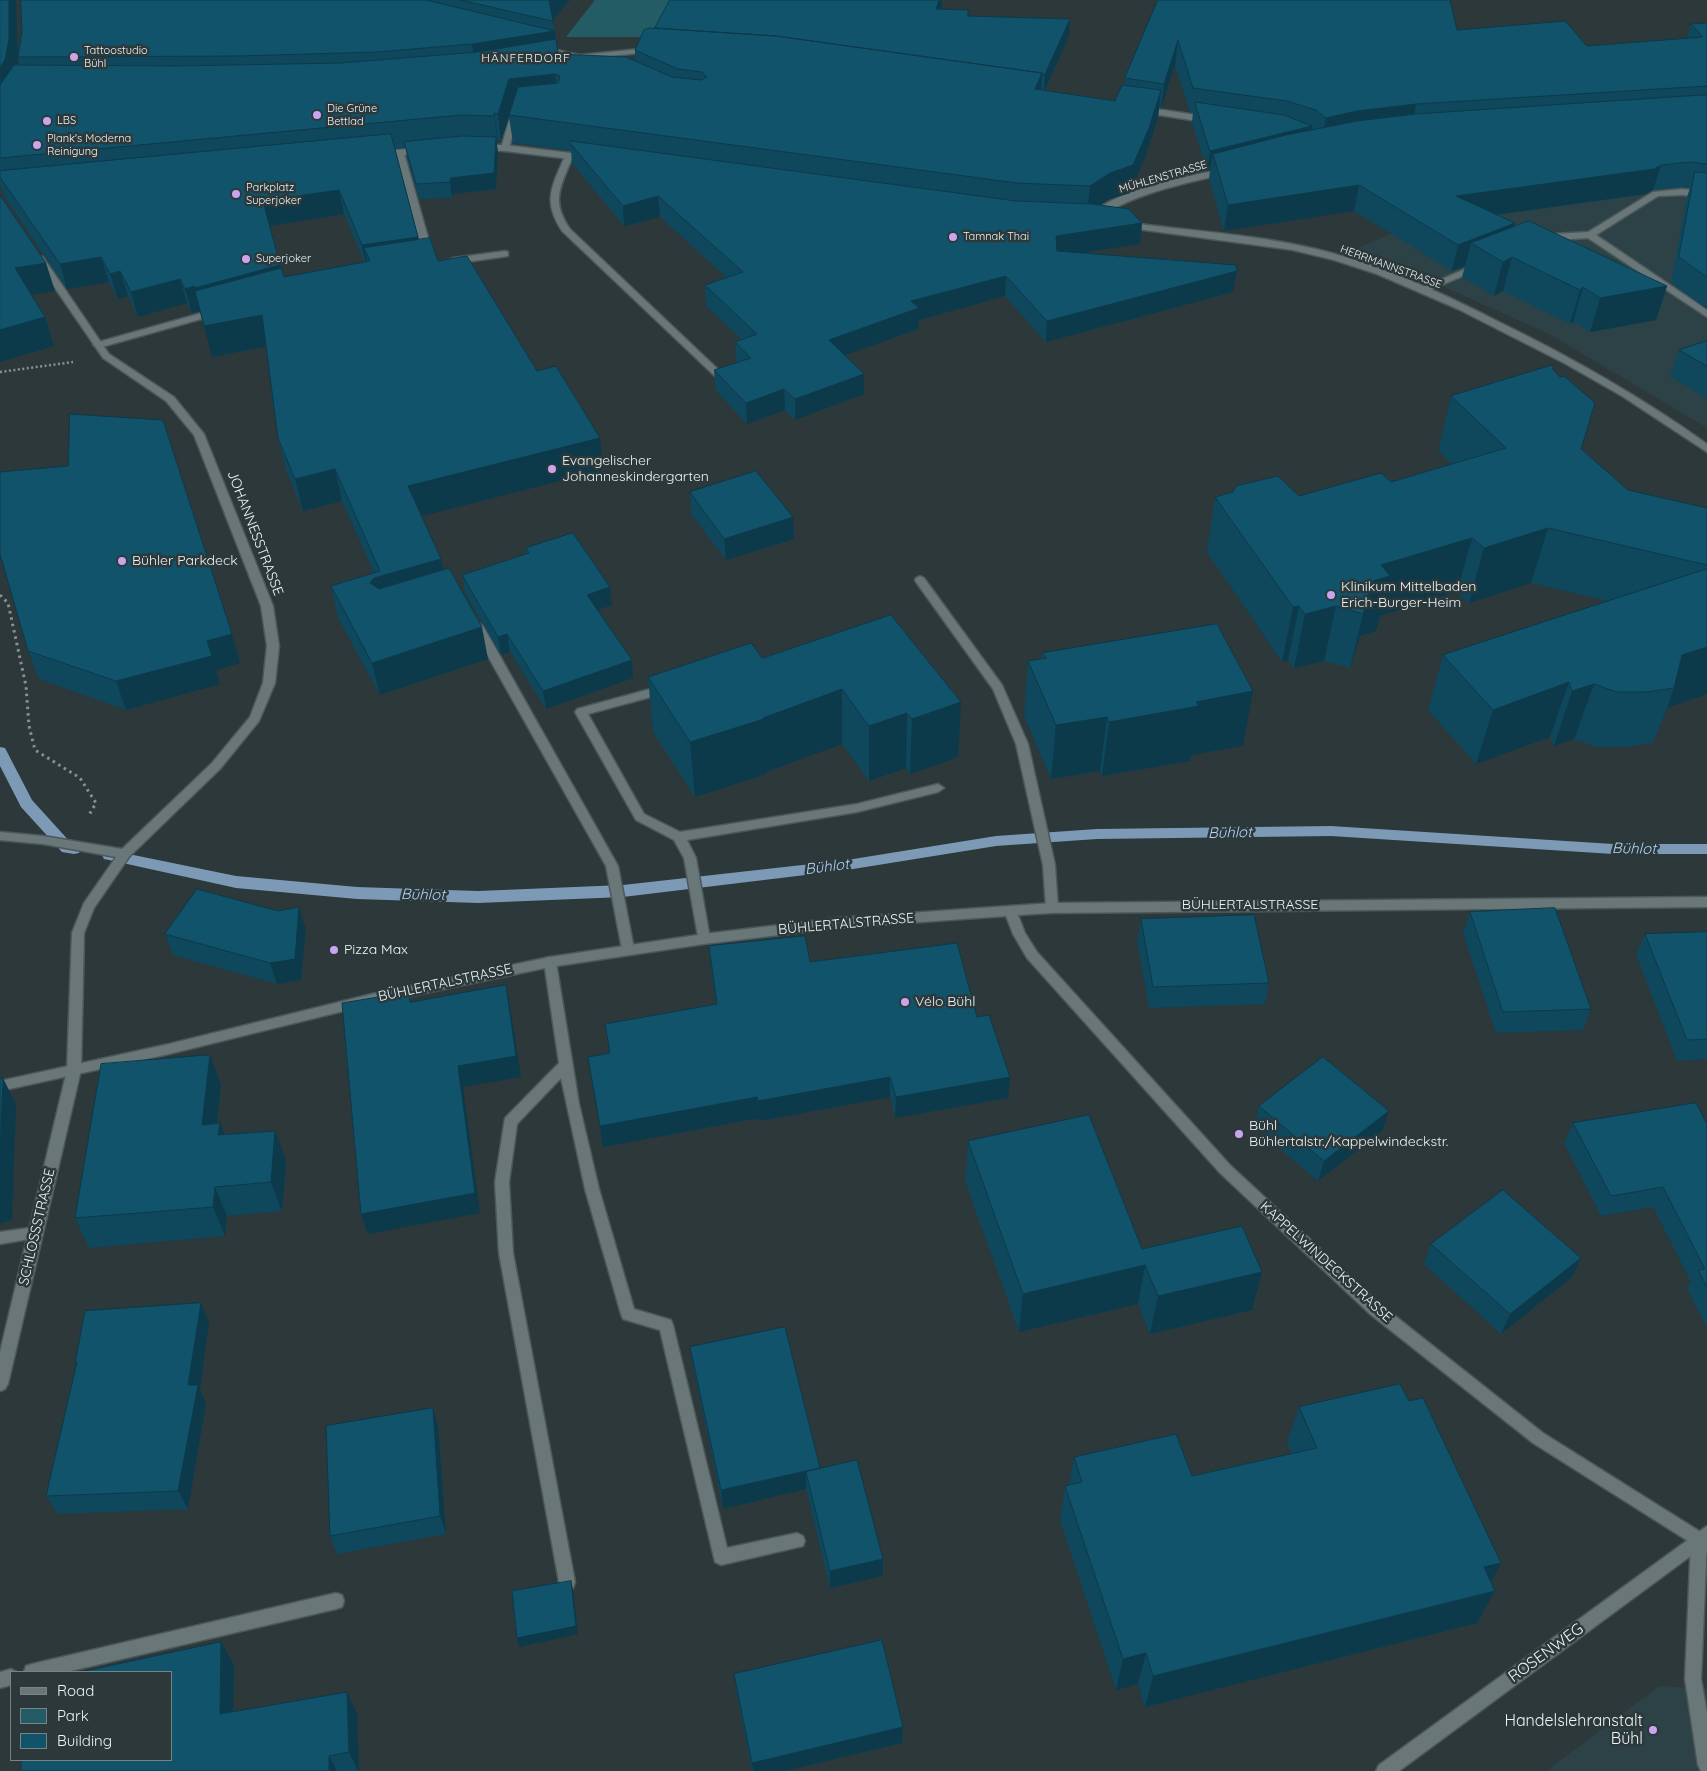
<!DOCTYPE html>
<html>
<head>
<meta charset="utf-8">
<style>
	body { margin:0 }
	#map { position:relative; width:1707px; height:1771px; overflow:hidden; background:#2c383a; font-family:Quicksand,sans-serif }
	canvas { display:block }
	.legend { position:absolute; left:10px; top:1671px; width:162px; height:90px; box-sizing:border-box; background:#2c383a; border:1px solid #798385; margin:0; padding:6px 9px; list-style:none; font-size:15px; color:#ecf4f5 }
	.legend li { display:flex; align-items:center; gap:10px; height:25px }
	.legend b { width:25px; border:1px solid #798385 }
</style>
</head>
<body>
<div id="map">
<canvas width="1707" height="1771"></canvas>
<ul class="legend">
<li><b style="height:6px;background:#697779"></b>Road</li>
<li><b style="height:14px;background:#245c65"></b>Park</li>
<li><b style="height:14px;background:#11536b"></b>Building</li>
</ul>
</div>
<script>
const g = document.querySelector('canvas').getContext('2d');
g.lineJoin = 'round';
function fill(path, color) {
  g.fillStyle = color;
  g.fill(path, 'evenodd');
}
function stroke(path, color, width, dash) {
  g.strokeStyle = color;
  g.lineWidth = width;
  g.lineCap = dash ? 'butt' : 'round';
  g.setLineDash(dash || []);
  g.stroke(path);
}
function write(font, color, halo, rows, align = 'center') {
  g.font = font + ' Quicksand,sans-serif';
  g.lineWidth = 5;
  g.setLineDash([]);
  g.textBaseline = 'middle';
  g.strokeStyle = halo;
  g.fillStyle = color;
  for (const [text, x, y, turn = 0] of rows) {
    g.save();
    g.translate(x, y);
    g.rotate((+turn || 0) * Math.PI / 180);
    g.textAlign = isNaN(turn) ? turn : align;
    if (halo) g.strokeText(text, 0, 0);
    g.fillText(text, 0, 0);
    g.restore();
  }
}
const built = new Path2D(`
	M1707 130V428L1549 334 1358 248 1489 191Z
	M1659 1686 1707 1689V1771H1546Z`);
const green = new Path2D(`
	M595 0H675L655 37H566Z`);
const stream = new Path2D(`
	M0 747 5 748 32 800 71 843 79 845 81 849 79 853 74 854 62 852 21 807 0 766Z
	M1331 826 1613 844H1707V854H1613L1331 836 1097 839 996 846 847 870 623 897 478 903 357 899 236 888 109 860 104 859 102 855 104 851 109 850 236 876 357 887 478 891 623 885 847 860 996 836 1097 829Z`);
const pathFar1 = new Path2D(`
	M0 372 73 362`);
const path = new Path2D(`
	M0 595 8 603 26 686 29 726 35 750 80 778 96 803 89 815`);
const service = new Path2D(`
	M512 110 519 112 509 148 505 151 501 148Z
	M397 151 404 153 433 255 431 257 423 255 396 153Z
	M569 153 573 156C561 186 550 200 570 229L725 376V380H719L562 231C542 200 552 187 565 156Z
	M1682 189 1700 191 1704 194 1700 197 1682 195 1658 196 1596 235 1707 310V317L1588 238 1556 240 1547 243 1542 240 1554 234 1588 232 1653 192Z
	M505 251 508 252V256L453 264 448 261 453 258Z
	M1479 263 1484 266 1482 268 1427 291H1421L1419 289Z
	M216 309 221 312 219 314 98 348 93 345 95 343Z
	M920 576 924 578 1002 685 1028 744 1055 865 1058 908 1056 911H1048L1046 908 1043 865 1016 744 993 689 916 582 915 580 916 578Z
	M477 622 483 626 618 866 634 949 633 952H623L622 949 606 866 471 626Z
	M665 685 669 686 671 689 669 692 588 714 644 814 680 832 857 804 938 784 944 788 938 792 857 812 687 840 696 858 710 939 709 942H699L684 858 674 840 636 820 575 712 577 709Z
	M550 957 555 958 556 962 579 1104 599 1189 634 1309 671 1320 673 1325 727 1548 797 1533 803 1536 805 1541 803 1546 721 1565 715 1562 660 1330 623 1319 621 1314 585 1189 561 1078 517 1124 509 1182 513 1253 575 1582 573 1588 567 1590 561 1588 559 1582 499 1253 495 1182 505 1118 559 1063 544 962 545 958Z
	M36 1227 41 1229 43 1233 41 1237 0 1244V1232Z
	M1699 1532 1705 1535 1707 1540 1701 1679 1707 1713V1771H1701L1698 1765 1685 1679 1691 1540 1693 1535Z
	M336 1593 342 1595 344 1601 342 1607 336 1609 66 1672H24L26 1666 32 1664Z
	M11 1669 17 1672H11V1685L0 1688V1672Z`);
const minor = new Path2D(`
	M538 46 580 55 650 48 654 50 650 52 580 59 538 50Z
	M1143 107 1210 117 1214 120 1210 123 1140 112V108Z
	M480 145H505L587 155 591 158 587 161 505 151 477 150 476 148Z
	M423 148 427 151 426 153 381 157 377 154 381 151Z
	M1226 168 1230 171 1229 173C1183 184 1138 192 1097 218L1090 216C1116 188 1189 177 1226 168Z
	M1125 222C1189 231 1253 234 1316 249 1379 264 1438 291 1495 320 1569 356 1640 396 1707 444V452L1622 396 1566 364 1458 309 1377 274 1334 260 1293 250 1122 227V223Z
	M40 256 43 257 109 354 174 397 204 434 273 606 279 646 275 683 259 721 220 769 129 857 94 908 84 933 81 1070 8 1384 5 1389 0 1391V1352L67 1070 72 933 84 903 116 857 43 844 0 840V832L43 836 122 849 212 763 250 717 263 683 267 646 261 606 194 435 166 401 103 358 35 259Z
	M1707 1526V1544L1399 1771H1376L1379 1765Z`);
const tertiary = new Path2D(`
	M1707 897V907L1052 913 1018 915 1025 933 1037 952 1230 1165 1380 1304 1543 1433 1707 1536V1553L1533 1443 1370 1314 1220 1173 1027 958 1013 934 1006 916 838 928 704 944 550 967 372 1004 169 1054 0 1091V1081L169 1044 372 994 550 957 704 934 838 918 1052 903Z`);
const wall = new Path2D(`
	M0 0H16L18 65H20L18 57 22 31 21 0H570L553 20 558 54 635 61V50L655 28 670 0H942V9L968 16 1070 19 1069 36 1045 91 1115 101 1125 85V78L1158 0 1457 30 1587 46 1687 38 1691 24 1707 23V309L1671 283 1687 197 1690 188 1682 187 1653 190 1646 194 1497 215 1514 227 1667 286 1656 320 1590 332 1573 322 1570 324 1503 291 1494 296 1462 277 1465 266 1452 271 1354 211 1224 231 1209 179 1210 170 1207 171 1192 122 1193 113H1190L1175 65 1161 109 1159 108 1158 117 1146 155 1130 193 1107 200 1100 205 1142 223 1140 244 1078 253 1233 292 1046 342 1005 296 919 320 918 329 845 355 864 374V394L795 420 785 410 747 424 716 391 714 370 736 363 735 342 741 339 706 306 705 285 727 278 660 217 624 226 572 163 571 151 513 143 509 117 501 141 498 140V143H496L498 153 496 189 453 194 452 198 419 199 407 157 406 148 395 149 419 240 537 371 603 470 421 516 441 559 443 570 488 659 380 695 338 618 331 586 374 573 342 501 303 511 286 470 278 438 266 347 212 357 200 311 192 313 187 303 138 317 128 296 118 299 109 282 67 289 4 196 1 186H0ZM344 214 364 262 284 277 270 226Z
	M1707 341V399L1670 376 1679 350Z
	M1553 370 1581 449 1628 490 1707 508V694L1667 708 1653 743 1625 747H1597L1574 739 1554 746 1550 737 1476 764 1428 710 1443 655 1608 601 1531 583 1469 603 1457 592 1380 616 1376 631 1360 636 1350 668 1324 661 1294 668 1288 660 1282 662 1207 552 1215 497 1299 496 1391 482 1452 464 1438 450 1451 396Z
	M690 492 793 517 794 539 726 560 691 514Z
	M526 548 612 605 598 610 632 660 633 678 546 709 510 652 501 655 465 593 462 575 526 554Z
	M891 615 958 757 910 774 906 768 869 781 842 744 766 772V774L695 797 653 732 648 677 762 658Z
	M28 651 240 663 216 670 220 684 126 710 39 679Z
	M1042 653 1243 746 1191 755 1190 761 1102 776 1100 771 1051 779 1024 716 1028 661 1042 659Z
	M299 907 306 929 301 980 277 984 173 955 165 934 278 911Z
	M1470 912 1591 1009 1583 1030 1496 1033 1463 933Z
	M1141 919 1269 983 1265 1004 1149 1008 1137 941Z
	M1707 932V1059L1677 1061 1636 955 1645 934Z
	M709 946 810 962 977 1017 1010 1077 1008 1098 895 1118 890 1097 759 1121V1118L603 1147 588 1057 609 1053 605 1024 716 1004 711 967Z
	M221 1085 217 1123H220L224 1135 286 1160 282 1211 227 1216 225 1236 89 1248 75 1218Z
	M1259 1106 1389 1111 1382 1131 1318 1181 1254 1127Z
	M1573 1123 1707 1124V1328L1687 1289 1691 1282 1653 1207 1601 1216 1564 1143Z
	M968 1141 1142 1249 1262 1272 1252 1310 1150 1334 1138 1304 1019 1332 965 1181Z
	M1431 1244 1581 1258 1572 1277 1501 1334 1424 1264Z
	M201 1303 209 1322 200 1389 206 1404 188 1509 58 1514 46 1496 76 1365 75 1363Z
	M690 1347 820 1468 883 1559V1576L830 1588 806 1489 723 1509 693 1366Z
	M1299 1407 1491 1582 1477 1623 1145 1707 1138 1684 1116 1690 1060 1520 1065 1486 1069 1485 1074 1457 1192 1476 1292 1454 1287 1442Z
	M438 1426 446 1534 337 1554 330 1536Z
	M221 1642 234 1665 233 1712 347 1692 357 1714 359 1771H21Z
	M734 1674 902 1743 784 1771H752L736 1691Z`);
const shadedWall = new Path2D(`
	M9 0H16L18 66 0 108V67Z
	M549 0H570L552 21Z
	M939 0H942V10L936 9Z
	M1070 19 1069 36 1044 92 1045 74Z
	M555 31 557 58 476 71 472 44Z
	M1178 40 1175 65 1161 109 1164 84Z
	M1042 73 1040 100 1035 89Z
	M555 74 558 101 513 106 501 141 498 114 509 79Z
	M1161 90 1158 117 1146 155 1130 193 1107 200 1087 214 1090 186Z
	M1416 104 1411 129 1321 143 1326 118 1357 111Z
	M494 113 498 140V143L494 116Z
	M1312 126 1309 146 1213 154 1210 170 1207 171 1210 151Z
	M496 137 498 153 496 189 453 194 452 198 450 182 451 178Z
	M1661 165 1653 190 1646 194 1450 221 1456 196Z
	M1359 185 1354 211 1224 231 1228 205Z
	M339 190 344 214 269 226 263 201Z
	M658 196 660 217 624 226 623 206Z
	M1142 223 1140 244 1055 257 1056 236Z
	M1515 223 1508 249 1471 243 1465 266 1452 271 1458 245Z
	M418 237 423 261H370L364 248 369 269 367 270 362 245Z
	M101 257 109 282 67 289 60 264Z
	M1512 257 1503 291 1494 296 1503 262Z
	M46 263 55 291 24 296 15 268Z
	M280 265 286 290 192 313 185 289Z
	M120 271 128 296 118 299 110 274Z
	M1237 271 1233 292 1046 342 1047 321Z
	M1006 276 1005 296 919 320 918 329 829 361V340L911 301Z
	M180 279 187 303 138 317 131 292Z
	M1667 286 1656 320 1590 332 1600 298Z
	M1583 287 1573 322 1570 324 1580 290Z
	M262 315 269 346 212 357 204 326Z
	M45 317 54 346 0 362V330Z
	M864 374V394L795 420V399Z
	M784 389 785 410 747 424 746 403Z
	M600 438 603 470 414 518 408 486Z
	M335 469 342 501 303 511 295 479Z
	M793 517 794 539 726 560 724 539Z
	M1548 528 1531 583 1469 603 1484 548Z
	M1472 538 1457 592 1380 616 1376 631 1360 636 1350 668 1363 614 1373 581 1381 565Z
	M441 559 447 591 377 615 370 583 374 578Z
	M610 587 612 605 589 613 587 595Z
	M1299 606 1288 660 1282 662 1293 607Z
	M1336 606 1324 661 1294 668 1305 614Z
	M482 627 488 659 380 695 372 663Z
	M232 634 240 663 216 670 220 684 126 710 116 681 207 641Z
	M507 634 510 652 501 655 498 637Z
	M1707 647V694L1667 708 1674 688 1682 655Z
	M632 660 633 678 546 709 543 691Z
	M1569 682 1550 737 1476 764 1493 710Z
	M1594 684 1574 739 1554 746 1572 691Z
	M842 689V744L766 772V774L695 797 690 742Z
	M1253 691 1243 746 1191 755 1190 761 1102 776 1109 722 1196 702Z
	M961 702 958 757 910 774 912 719Z
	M907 713 906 768 869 781V726Z
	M1107 717 1100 771 1051 779 1056 725Z
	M299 907 306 929 301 980 277 984 270 963Z
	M506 985 510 1006 521 1077 463 1087 480 1213 368 1234 361 1214 458 1066Z
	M210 1055 221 1085 213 1155 202 1125Z
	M890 1077V1097L759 1121 758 1101Z
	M1010 1077 1008 1098 895 1118 896 1097Z
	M3 1078 16 1104 12 1220 0 1223V1157Z
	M757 1097 759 1118 603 1147 600 1126Z
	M1389 1111 1382 1131 1318 1181 1324 1161Z
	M220 1123 231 1153 218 1135Z
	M275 1131 286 1160 282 1211 271 1182Z
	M215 1187 227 1216 225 1236 213 1207Z
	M1581 1258 1572 1277 1501 1334 1510 1314Z
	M1145 1265 1138 1304 1019 1332 1023 1294Z
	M1262 1272 1252 1310 1150 1334 1158 1296Z
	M201 1303 209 1322 200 1389 206 1404 188 1509 178 1491 188 1385Z
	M433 1408 438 1426 446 1534 440 1516Z
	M820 1468 806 1472V1489L723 1509 721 1490Z
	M883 1559V1576L830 1588V1571Z
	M1501 1563 1485 1593 1495 1591 1477 1623 1145 1707 1153 1676 1484 1567Z
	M571 1581 573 1590 578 1634 519 1647 517 1638Z
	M221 1642 234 1665 233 1736 220 1714Z
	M1146 1653 1138 1684 1116 1690 1123 1659Z
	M347 1692 357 1714 359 1771H358L349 1752Z
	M903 1727 902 1743 784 1771H753L752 1763Z
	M329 1756 337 1771H329Z`);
const building = new Path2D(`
	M0 0H9V39L5 60 0 67Z
	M21 0H426L555 31 472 44 377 52 238 56 18 57 22 31Z
	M461 0H549L553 21Z
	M670 0H939L936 9 968 10V16L1070 19 1045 74H1042V73L776 36 655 28Z
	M1158 0H1450L1457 30 1565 21 1587 46 1703 37 1691 24 1707 23V86L1416 104 1357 111 1326 118 1316 110 1287 101 1193 88 1178 40 1164 84 1125 78Z
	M650 28 776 36 1042 73 1035 89 1115 101 1122 85 1161 90 1149 128 1133 165 1110 173 1090 186 1017 183 509 115 518 87 558 83 560 76 555 74 509 79 498 114 494 113V116L461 115 0 158V85L14 65 177 66 341 63 478 52 556 39 558 54 626 57 672 77 701 80 707 77 702 72 678 69 635 50 644 30Z
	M1707 95V164L1690 162 1661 165 1654 169 1456 196 1515 223 1458 245 1359 185 1228 205 1213 154 1286 135 1357 121 1416 114Z
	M1195 102 1284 115 1312 126 1210 151Z
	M391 134 418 237 362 245 339 190 263 201 280 265 195 288 194 286 185 289 180 279 131 292 120 271 110 274 101 257 60 264 0 177V171Z
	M463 136 496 137 494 173 451 178 450 182 416 184 404 142Z
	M571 141 1016 201 1092 204 1129 209 1142 223 1056 236 1057 251 1236 265 1237 271 1047 321 1006 276 911 301 919 308 829 340 864 374 795 399 784 389 746 403 714 370 751 358 735 342 757 334 705 285 743 272 658 196 623 206 570 143Z
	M1695 172 1707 173V277L1679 257Z
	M0 195 46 263 15 268 45 317 0 330Z
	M1529 221 1667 286 1600 298 1583 287 1580 290 1512 257 1503 262 1471 243Z
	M430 238 438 261 467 256 537 371 556 366 600 438 408 486 441 559 374 578 370 583 379 589 449 568 482 627 372 663 331 586 380 571 335 469 295 479 278 438 262 315 204 326 195 291 281 268 284 277 370 261 364 248Z
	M1707 341V366L1679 350Z
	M1553 365V370L1560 377 1564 376 1595 403 1581 449 1628 490 1707 508V565L1548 528 1484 548 1472 538 1381 565 1390 576 1373 581 1363 614 1336 606 1305 614 1299 606 1293 607 1215 497 1233 492 1236 486 1278 476 1299 496 1381 473 1391 482 1506 448 1451 396Z
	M70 414 163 420 232 634 207 641 212 656 116 681 28 651 0 554V472L68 466Z
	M756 471 793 517 724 539 690 492Z
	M573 533 610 587 587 595 632 660 543 691 507 634 498 637 462 575 529 553 526 548Z
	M1707 569V647L1682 655 1674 688 1646 692H1617L1594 684 1572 691 1569 682 1493 710 1443 655Z
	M891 615 961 702 912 719 907 713 869 726 842 689 763 718 764 719 690 742 648 677 751 643 762 658Z
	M1217 624 1253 691 1196 702 1199 706 1109 722 1107 717 1056 725 1028 661 1047 658 1042 653Z
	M197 889 278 911 299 907 295 959 270 963 165 934Z
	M1555 908 1591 1009 1503 1012 1470 912Z
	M1254 915 1269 983 1153 987 1141 919Z
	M1707 932V1039L1687 1040 1645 934Z
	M805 936 810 962 957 943 977 1017 989 1015 1010 1077 896 1097 890 1077 758 1101 757 1097 600 1126 588 1057 610 1053 605 1024 717 1004 709 946Z
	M506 985 516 1056 458 1066 475 1193 361 1214 342 1003 409 992 410 1002Z
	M210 1055 202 1125 220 1123 218 1135 275 1131 271 1182 215 1187 213 1207 75 1218 101 1064Z
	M1323 1057 1389 1111 1324 1161 1259 1106Z
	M3 1078 0 1157V1079Z
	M1696 1103 1707 1124V1287L1698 1270 1705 1269 1663 1187 1611 1196 1573 1123Z
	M1089 1115 1142 1249 1242 1226 1262 1272 1158 1296 1145 1265 1023 1294 968 1141Z
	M1503 1190 1581 1258 1510 1314 1431 1244Z
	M201 1303 188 1385H198L178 1491 46 1496 77 1362 75 1363 85 1311Z
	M785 1327 820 1468 721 1490 690 1347Z
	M1400 1384 1409 1401 1423 1398 1501 1563 1484 1567 1495 1591 1153 1676 1146 1653 1123 1659 1065 1486 1082 1482 1074 1457 1176 1434 1192 1476 1317 1448 1299 1407Z
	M433 1408 440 1516 330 1536 326 1426Z
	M857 1460 883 1559 830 1571 806 1472Z
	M571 1581 576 1626 517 1638 512 1591Z
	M882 1640 903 1727 752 1763 734 1674Z
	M221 1642 220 1714 347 1692 349 1752 329 1756V1771H21V1760H171V1672H81Z`);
const markers = [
	[74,57,5,"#c9a5ee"],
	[317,115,5,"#c9a5ee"],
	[47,121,5,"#c9a5ee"],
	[37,145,5,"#c9a5ee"],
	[236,194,5,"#c9a5ee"],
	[953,237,5,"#c9a5ee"],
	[246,259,5,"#c9a5ee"],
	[552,469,5,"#c9a5ee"],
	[122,561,5,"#c9a5ee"],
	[1331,595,5,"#c9a5ee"],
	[334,950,5,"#c9a5ee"],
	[905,1002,5,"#c9a5ee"],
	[1239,1134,5,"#c9a5ee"],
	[1653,1730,5,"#c9a5ee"]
];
const farPoinames = [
	["Tattoostudio",84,51],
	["Bühl",84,64],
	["Die Grüne",327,109],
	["Bettlad",327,122],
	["LBS",57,121],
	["Plank's Moderna",47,139],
	["Reinigung",47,152],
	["Parkplatz",246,188],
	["Superjoker",246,201],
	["Tamnak Thai",963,237],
	["Superjoker",256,259]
];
const farStreetnames = [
	["MÜHLENSTRASSE",1163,177,-16],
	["HERRMANNSTRASSE",1391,267,20]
];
const farNeighbourhoodnames = [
	["HÄNFERDORF",526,58]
];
const poiNames = [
	["Evangelischer",562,461],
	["Johanneskindergarten",562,477],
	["Bühler Parkdeck",132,561],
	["Klinikum Mittelbaden",1341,587],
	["Erich-Burger-Heim",1341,603],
	["Pizza Max",344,950],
	["Vélo Bühl",915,1002],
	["Bühl",1249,1126],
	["Bühlertalstr./Kappelwindeckstr.",1249,1142]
];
const streetNames = [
	["JOHANNESSTRASSE",255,533,69],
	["BÜHLERTALSTRASSE",1250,905],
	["BÜHLERTALSTRASSE",846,924,-5],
	["BÜHLERTALSTRASSE",445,983,-12],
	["SCHLOSSSTRASSE",37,1227,-77],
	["KAPPELWINDECKSTRASSE",1326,1262,42]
];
const waterNames = [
	["Bühlot",1230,833,-1],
	["Bühlot",1634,849,1],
	["Bühlot",827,867,-7],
	["Bühlot",423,895,1]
];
const nearStreetnames = [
	["ROSENWEG",1546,1653,-36]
];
const nearPoinames = [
	["Handelslehranstalt",1643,1721],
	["Bühl",1643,1739]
];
fill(built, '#2d4246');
fill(green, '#245c65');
fill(stream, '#7c9ab5');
stroke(service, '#4c5759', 3);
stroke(minor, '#4c5759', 3);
stroke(tertiary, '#4c5759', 3);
stroke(pathFar1, '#889294', 2.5, [2, 2.5]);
stroke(path, '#889294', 3, [2.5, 4]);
fill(service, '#697779');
fill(minor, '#697779');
fill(tertiary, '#697779');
fill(wall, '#0f475c');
fill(shadedWall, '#0c3a4b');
fill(building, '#11536b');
stroke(building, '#0c3a4b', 1);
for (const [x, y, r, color] of markers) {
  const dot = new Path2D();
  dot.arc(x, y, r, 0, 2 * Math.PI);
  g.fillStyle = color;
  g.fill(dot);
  stroke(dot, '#2c383a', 2);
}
write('11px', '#ecf4f5', '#2c383a', farPoinames, 'left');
write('11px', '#ecf4f5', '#2c383a', farStreetnames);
g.letterSpacing = '1px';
write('12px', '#ecf4f5', '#2c383a', farNeighbourhoodnames);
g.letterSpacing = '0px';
write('14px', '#ecf4f5', '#2c383a', poiNames, 'left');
write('14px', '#ecf4f5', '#2c383a', streetNames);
write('italic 15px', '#b0d4f7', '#2c383a', waterNames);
write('16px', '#ecf4f5', '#2c383a', nearStreetnames);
write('16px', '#ecf4f5', '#2c383a', nearPoinames, 'right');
</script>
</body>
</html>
